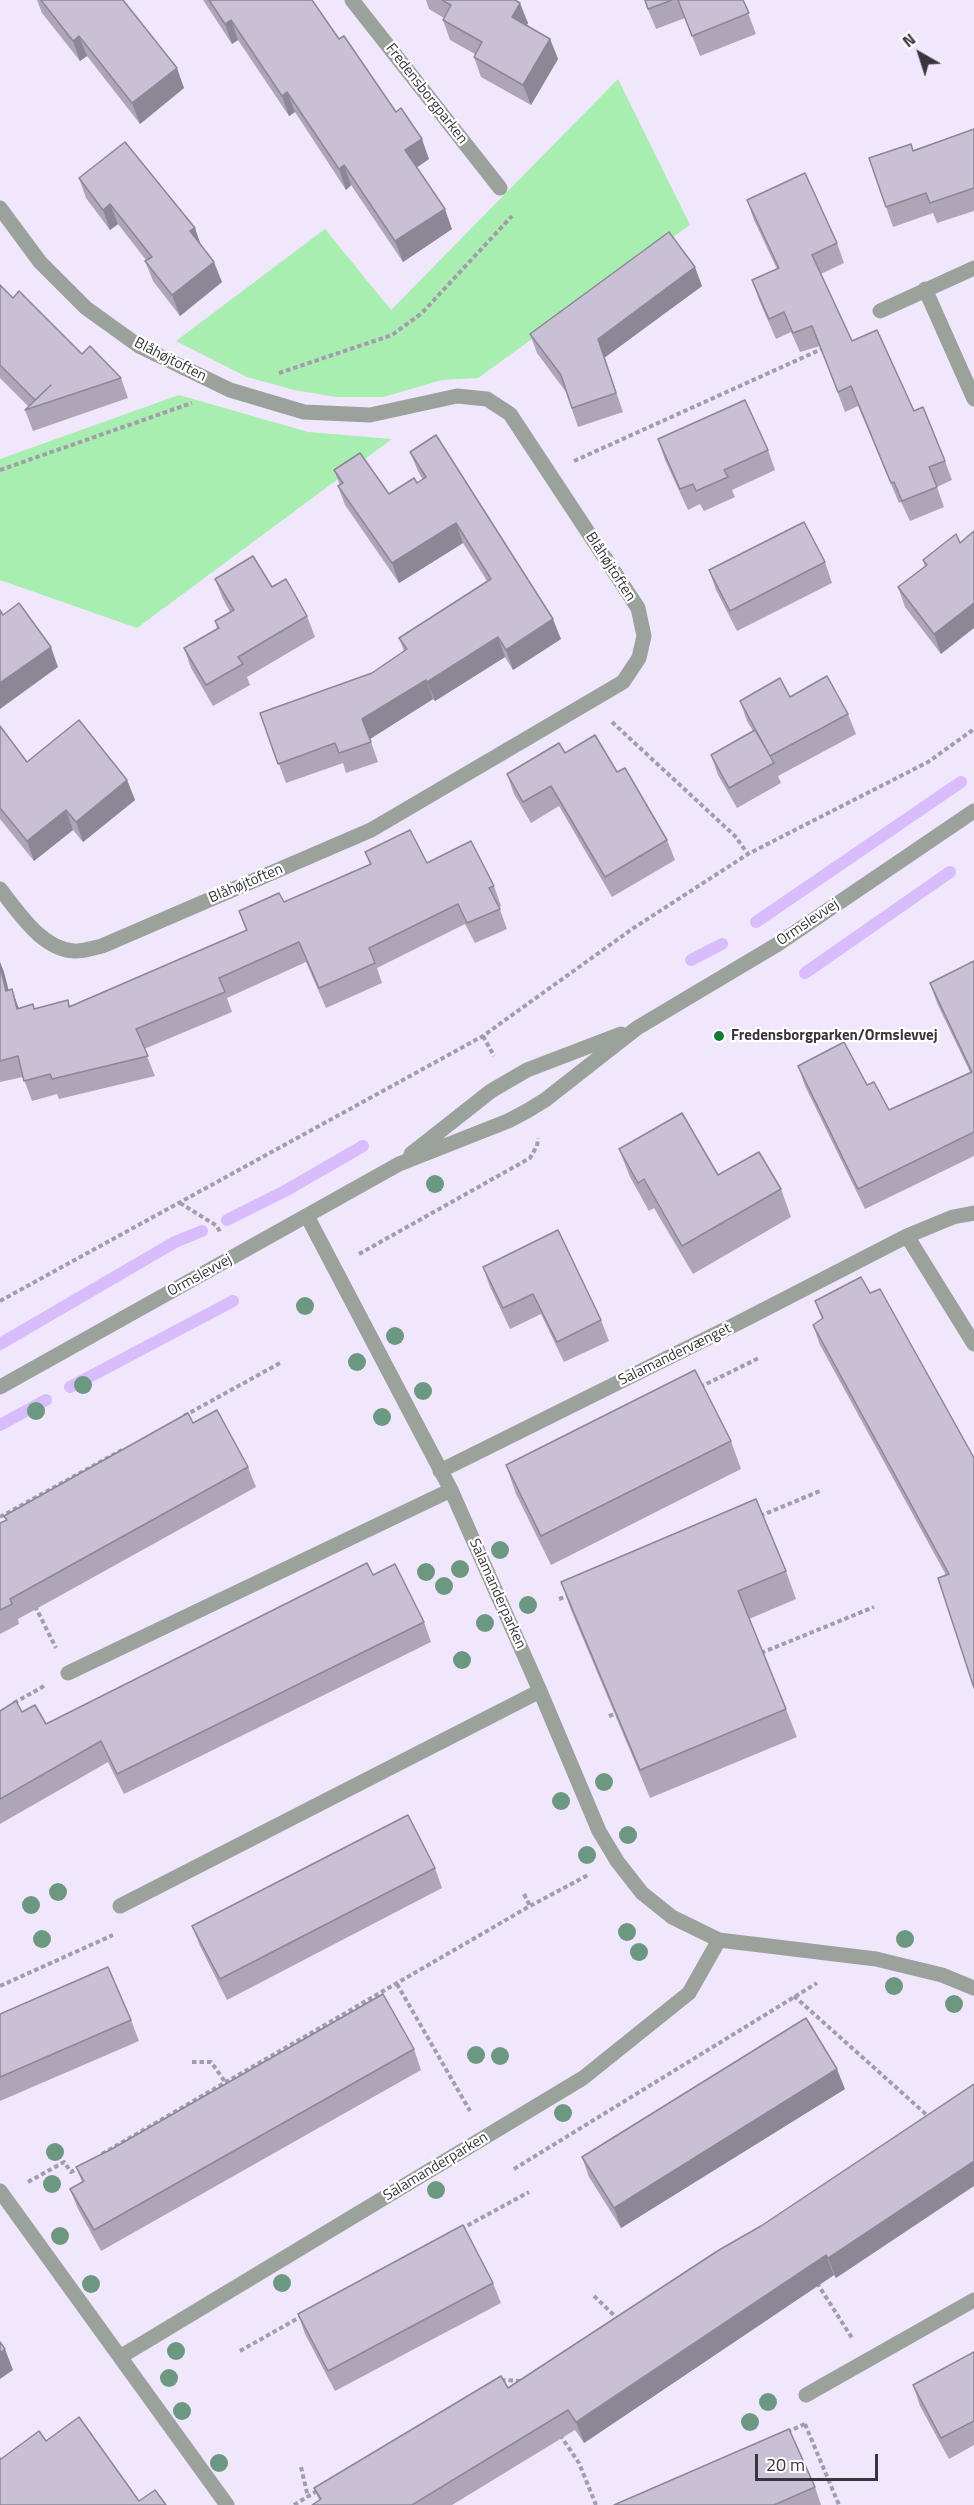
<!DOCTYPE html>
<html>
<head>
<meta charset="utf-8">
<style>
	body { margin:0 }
	#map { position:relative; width:974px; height:2505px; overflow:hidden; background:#f0e7fc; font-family:"Titillium Web",sans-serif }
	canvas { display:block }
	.north { position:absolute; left:890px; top:24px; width:60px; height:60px; -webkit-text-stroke:4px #fff; paint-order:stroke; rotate:321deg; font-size:16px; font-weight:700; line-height:24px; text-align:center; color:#39353d }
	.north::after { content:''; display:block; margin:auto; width:21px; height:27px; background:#39353d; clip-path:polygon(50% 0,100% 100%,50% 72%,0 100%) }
	.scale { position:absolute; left:755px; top:2454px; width:123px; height:27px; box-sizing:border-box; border:3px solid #39353d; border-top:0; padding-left:8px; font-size:18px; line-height:21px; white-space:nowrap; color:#39353d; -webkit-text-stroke:4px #fff; paint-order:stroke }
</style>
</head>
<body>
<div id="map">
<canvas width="974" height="2505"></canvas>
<div class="north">N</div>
<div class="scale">20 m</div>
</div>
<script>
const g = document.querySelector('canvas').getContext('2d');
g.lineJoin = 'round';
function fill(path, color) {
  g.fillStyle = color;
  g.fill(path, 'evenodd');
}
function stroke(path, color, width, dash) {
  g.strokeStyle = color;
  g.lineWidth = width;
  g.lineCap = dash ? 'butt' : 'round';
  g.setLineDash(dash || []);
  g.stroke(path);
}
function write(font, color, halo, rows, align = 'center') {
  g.font = font + ' "Titillium Web",sans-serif';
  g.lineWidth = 4.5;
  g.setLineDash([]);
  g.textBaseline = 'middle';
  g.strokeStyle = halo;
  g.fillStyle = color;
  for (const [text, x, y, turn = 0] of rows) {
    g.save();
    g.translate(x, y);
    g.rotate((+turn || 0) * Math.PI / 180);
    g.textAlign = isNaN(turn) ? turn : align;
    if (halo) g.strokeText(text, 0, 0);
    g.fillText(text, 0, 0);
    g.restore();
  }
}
const green = new Path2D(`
	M618 79 690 225 478 378 442 380 383 397H336L294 390 247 377 176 341 325 229 391 310Z
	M179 395 308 432 392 439 137 628 0 580V459Z`);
const stream = new Path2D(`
	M756 922 961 782
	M691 960 722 944
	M805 973 950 872
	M227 1220 285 1191 363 1146
	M0 1344 175 1242 202 1231
	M70 1387 233 1301
	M0 1425 46 1400`);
const path = new Path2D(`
	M279 373 392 335 422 313 512 216
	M574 461 824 348
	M0 470 192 403
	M612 722 735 836 748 854
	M483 1036 494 1056
	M180 1203 217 1226 220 1232
	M359 1254 530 1158 537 1146 538 1138
	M0 1301 483 1036 632 929 748 854 928 762 974 729
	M700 1387 759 1358
	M184 1416 280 1363
	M760 1516 820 1491
	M0 1517 122 1450
	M559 1599 570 1595
	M35 1606 56 1648
	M761 1653 874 1607
	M14 1703 44 1686
	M609 1716 618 1713
	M524 1894 530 1906
	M397 1984 470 2111
	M0 1986 113 1935
	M794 1996 929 2117
	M192 2062H211L226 2083
	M102 2154 530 1906 590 1874
	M514 2169 817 1983
	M28 2182 64 2162 71 2172 80 2167
	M461 2229 529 2192
	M817 2283 852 2338
	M594 2296 619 2320
	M240 2351 302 2316
	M501 2380 523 2381
	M805 2424 839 2505
	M787 2432 805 2424
	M560 2435 579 2463 596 2505
	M301 2467 308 2497
	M294 2505 320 2489`);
const minor = new Path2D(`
	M352 0 500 188
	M0 208 40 262 86 308 139 346 230 390 304 412 370 415 457 396 487 399 510 414 638 608 644 636 639 658 623 682 371 830 102 946C93 948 82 952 74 951 41 949 18 911 0 889
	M925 289 974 399
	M880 311 974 268
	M411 1154 491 1091 527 1070 621 1034
	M307 1216 451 1490 540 1691 599 1831 617 1861 642 1893 672 1917 719 1940 876 1959 942 1975 974 1988
	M907 1236 974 1344
	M0 1387 399 1164 508 1121 527 1111 545 1100 637 1028 778 944 974 811
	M440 1471 742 1321 907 1236 953 1217 974 1213
	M68 1673 451 1490
	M120 1906 540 1691
	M0 2191 227 2505
	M120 2357 583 2078 689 1993 719 1940
	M806 2395 974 2300`);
const trees = [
	[435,1184],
	[305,1306],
	[395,1336],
	[357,1362],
	[83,1385],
	[423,1391],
	[36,1411],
	[382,1417],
	[500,1550],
	[460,1569],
	[426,1572],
	[444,1586],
	[528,1605],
	[485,1623],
	[462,1660],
	[604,1782],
	[561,1801],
	[628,1835],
	[587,1855],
	[58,1892],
	[31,1905],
	[627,1932],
	[42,1939],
	[905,1939],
	[639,1952],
	[894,1986],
	[954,2004],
	[476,2055],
	[500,2056],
	[563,2113],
	[55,2152],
	[52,2184],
	[436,2190],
	[60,2236],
	[282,2283],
	[91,2284],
	[176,2351],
	[169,2378],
	[768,2402],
	[182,2411],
	[750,2422],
	[219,2463]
];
const wall = new Path2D(`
	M37 0H123L184 88 140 124 87 56 80 61 42 13Z
	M203 0H312L339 39 396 112 429 159 417 167 452 229 403 262 351 185 346 190 295 112 289 116 238 40 232 44Z
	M426 0H515L528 23 527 25 550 39 558 59 531 105 481 77 474 57 475 54 450 40 443 20 444 18 429 9Z
	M644 0H743L756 34 700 56 685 18 656 29Z
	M974 129V211L937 223 933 213 893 227 869 158 913 150Z
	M79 178 202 246 222 282 180 316 153 281 145 261 146 260 118 224 110 230 86 198Z
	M747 200 837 243 844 263 821 274 852 341 914 411 945 461 952 480 937 487 944 507 910 521 901 502 899 503 858 406 845 412 820 346 800 352 791 332 776 339 759 300 752 280 777 269 754 220Z
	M0 285 13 298 82 354 121 378 128 398 33 431 25 410 29 407 0 378Z
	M702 286 604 358 623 412 578 427 566 392 537 353 530 334Z
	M658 439 768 450 775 470 732 490 735 497 704 511 700 504 688 510 665 460Z
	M410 452 561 639 513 670 505 657 435 701 433 699 370 739 378 762 346 773 343 763 286 783 260 713 372 673 404 651 399 638 487 581 463 543 399 583 345 505 338 486 340 485 334 470 389 494 417 483 423 480 418 471Z
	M960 543 941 654 905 607 898 587 925 567 923 560Z
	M825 562 832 583 737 631 716 590 709 570Z
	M215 579 272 587 307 616 315 637 247 677 250 685 213 706 191 668 184 648 217 628 215 621 230 612 223 599Z
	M790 697 848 714 856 734 778 776 781 783 737 808 718 775 711 755 753 731 747 721 740 701Z
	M0 726 27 762 127 780 135 800 83 842 73 830 34 861 0 819Z
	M565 753 617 772 667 840 675 860 612 897 559 806 531 823 514 794 507 774Z
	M365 852 427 863 494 886 501 906 499 907 507 929 475 943 465 924 377 968 382 983 326 1008 306 962 227 998 232 1012 144 1049 155 1076 59 1099 57 1094 32 1101 23 1077 0 1082V962L8 990 19 1008 34 1009 68 1000 70 1006 246 931 239 911 284 902 370 865Z
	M974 961V1156L865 1209 805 1086 798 1066 867 1085 889 1110 970 1072 937 1003 930 983Z
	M619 1149 718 1175 781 1189 791 1217 693 1274 654 1208 649 1211 630 1177Z
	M483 1267 601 1320 609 1341 564 1362 541 1314 510 1329 490 1287Z
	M870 1293 974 1458V1688L946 1575 820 1345 813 1325 822 1319 815 1301Z
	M193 1423 248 1467 256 1487 18 1619 19 1624 0 1634V1523L6 1520 4 1516Z
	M731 1441 741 1469 551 1565 516 1494 506 1465Z
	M786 1571 796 1599 749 1619 786 1709 797 1737 650 1798 571 1610 561 1582Z
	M373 1575 424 1622 431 1642 124 1794 108 1762 0 1824V1711L22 1712 46 1724Z
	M435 1868 442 1888 227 2000 200 1946 192 1926Z
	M0 2014 131 2020 139 2041 0 2101Z
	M414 2049 421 2070 101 2251 78 2209 70 2189 82 2182 76 2167Z
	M974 2084 836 2278 834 2275 584 2443 575 2430 452 2505H312L319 2500 314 2488 508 2388 761 2226Z
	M845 2089 621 2228 589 2177 582 2157Z
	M493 2283 501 2303 335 2391 305 2334 298 2314Z
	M974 2352V2445L949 2459 920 2406 913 2385Z
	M815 2487 821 2505H614Z`);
const shadedWall = new Path2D(`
	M520 3 528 23 519 37 512 17Z
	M231 20 238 40 232 44 225 24Z
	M79 36 87 56 80 61 73 41Z
	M550 39 558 59 531 105 523 85Z
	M177 68 184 88 140 124 132 103Z
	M287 92 295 112 289 116 282 96Z
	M422 139 429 159 413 170 405 150Z
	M344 165 351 185 346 190 339 169Z
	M110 204 118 224 110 230 103 210Z
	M445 209 452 229 403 262 395 241Z
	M195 228 202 248 190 231Z
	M214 262 222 282 180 316 172 295Z
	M695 267 702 286 604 358 623 412 598 339Z
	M456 523 463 543 399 583 392 563Z
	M974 603V628L941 654 934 634Z
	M553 619 561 639 513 670 506 650Z
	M498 637 505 657 435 701 427 682Z
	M51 647 58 667 0 709V683Z
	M426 680 433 699 370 739 362 719Z
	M127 780 135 800 83 842 76 822Z
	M66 810 73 830 34 861 27 841Z
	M0 962 4 972 14 1011 6 991 0 966Z
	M12 989 19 1009H17Z
	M837 2069 845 2089 621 2228 614 2208Z
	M974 2161V2186L836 2278 828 2258Z
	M826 2255 834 2275 584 2443 576 2422Z
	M5 2349 13 2370 0 2379V2353Z`);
const building = new Path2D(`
	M41 0H123L177 68 132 103 79 36 73 41Z
	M209 0H312L339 39 344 36 396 112 401 108 422 139 405 150 445 209 395 241 344 165 339 169 287 92 282 96 231 20 225 24Z
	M442 0H515L520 3 512 17 550 39 523 85 474 57 482 42 443 20 451 5Z
	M645 0H672L648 9Z
	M678 0H743L749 13 692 36Z
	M974 129V188L930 203 926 193 886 207 869 158 911 144 913 151Z
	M125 142 195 228 190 231 214 262 172 295 145 261 152 257 110 204 103 210 79 178Z
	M805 173 837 243 812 255 852 341 877 330 914 411 923 407 945 461 929 467 937 487 902 501 894 482 891 483 851 386 838 392 812 326 793 333 784 312 769 319 752 280 779 268 747 200Z
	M669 232 695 267 598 339 616 393 572 408 561 375 530 334Z
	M0 285 13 298 19 291 82 354 90 346 121 378 25 410 51 385 35 400 0 365Z
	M745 400 768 450 724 470 728 477 696 491 693 484 680 489 658 439Z
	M436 435 553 619 506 650 498 637 427 682 426 680 362 719 371 742 339 753 335 743 278 764 260 713 372 673 407 649 399 638 491 579 456 523 392 563 338 486 343 483 334 470 360 453 389 494 414 478 417 483 426 477 410 452Z
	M804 522 825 562 730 611 709 570Z
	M974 531V603L934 634 898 587 927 565 923 560 956 534 960 543Z
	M253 556 272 587 286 579 307 616 238 657 243 664 206 685 184 648 219 628 215 621 234 610 215 579Z
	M19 603 51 647 0 683V610L3 615Z
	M827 676 848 714 770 756 740 701 780 678 790 697Z
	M79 720 127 780 76 822 66 810 27 841 0 808V726L27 762Z
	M755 730 774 763 729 788 711 755Z
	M595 735 617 772 625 768 667 840 605 877 551 786 523 802 507 774 559 743 565 753Z
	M410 830 427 863 471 841 494 886 489 888 500 909 467 923 458 904 369 948 375 963 319 988 299 942 219 978 225 992 136 1029 148 1056 52 1079 50 1074 24 1081 18 1056 0 1061V966L6 991 12 989 17 1009 33 1004 34 1009 68 1000 69 1007 247 930 239 911 279 893 284 902 371 864 365 852Z
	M974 961V1132L858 1189 798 1066 844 1042 867 1085 874 1082 889 1110 972 1072 930 983Z
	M682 1113 718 1175 759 1152 781 1189 682 1246 644 1179 638 1183 619 1149Z
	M558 1230 601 1320 557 1342 533 1294 503 1308 483 1267Z
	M861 1277 870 1293 880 1289 974 1458V1688L938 1578 949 1574 813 1325 823 1318 815 1301Z
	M695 1370 731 1441 541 1536 506 1465Z
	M217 1410 248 1467 10 1599 12 1604 0 1610V1523L7 1520 4 1516 188 1413 193 1423Z
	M756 1499 786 1571 738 1591 786 1709 640 1770 561 1582Z
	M367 1563 373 1575 395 1564 424 1622 117 1774 101 1741 0 1799V1711L16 1701 22 1712 35 1705 46 1724Z
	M408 1815 435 1868 220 1979 192 1926Z
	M108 1967 131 2020 0 2077V2014Z
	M383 1994 414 2049 94 2230 70 2189 84 2181 76 2167 110 2150Z
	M806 2018 837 2069 614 2208 582 2157Z
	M974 2084V2161L828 2258 826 2255 576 2422 568 2410 412 2505H312L321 2499 314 2488 501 2376 508 2388 719 2250 761 2226Z
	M463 2225 493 2283 328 2371 298 2314Z
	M0 2342 5 2349 0 2353Z
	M974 2352V2421L941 2438 913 2385Z
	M79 2417 139 2501 155 2490 166 2505H0V2458L1 2459 39 2431 46 2441Z
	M789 2429 815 2487 774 2505H614Z`);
const markers = [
	[719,1036,6,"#117d32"]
];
const streetNames = [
	["Fredensborgparken",426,94,52],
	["Blåhøjtoften",170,360,27],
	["Blåhøjtoften",610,567,57],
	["Blåhøjtoften",246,884,-23],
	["Ormslevvej",808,923,-34],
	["Ormslevvej",200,1276,-29],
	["Salamandervænget",675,1355,-26],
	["Salamanderparken",497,1594,66],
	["Salamanderparken",436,2167,-31]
];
const poiNames = [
	["Fredensborgparken/Ormslevvej",731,1036]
];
fill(green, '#a8eeb1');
stroke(stream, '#d9bcfb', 12);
stroke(path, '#a39cab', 4, [4.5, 3]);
stroke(minor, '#9ba29b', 15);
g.fillStyle = '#6c9781';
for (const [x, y] of trees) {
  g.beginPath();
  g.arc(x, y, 9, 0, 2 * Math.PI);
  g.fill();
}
fill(wall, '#aea5b7');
fill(shadedWall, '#8d8695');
fill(building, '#cac0d5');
stroke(building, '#8d8695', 1.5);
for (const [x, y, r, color] of markers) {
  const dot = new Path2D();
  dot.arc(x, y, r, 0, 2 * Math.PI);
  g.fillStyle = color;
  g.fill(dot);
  stroke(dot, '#fff', 2);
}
write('15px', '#39353d', '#fff', streetNames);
write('bold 15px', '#39353d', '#fff', poiNames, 'left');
</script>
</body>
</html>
